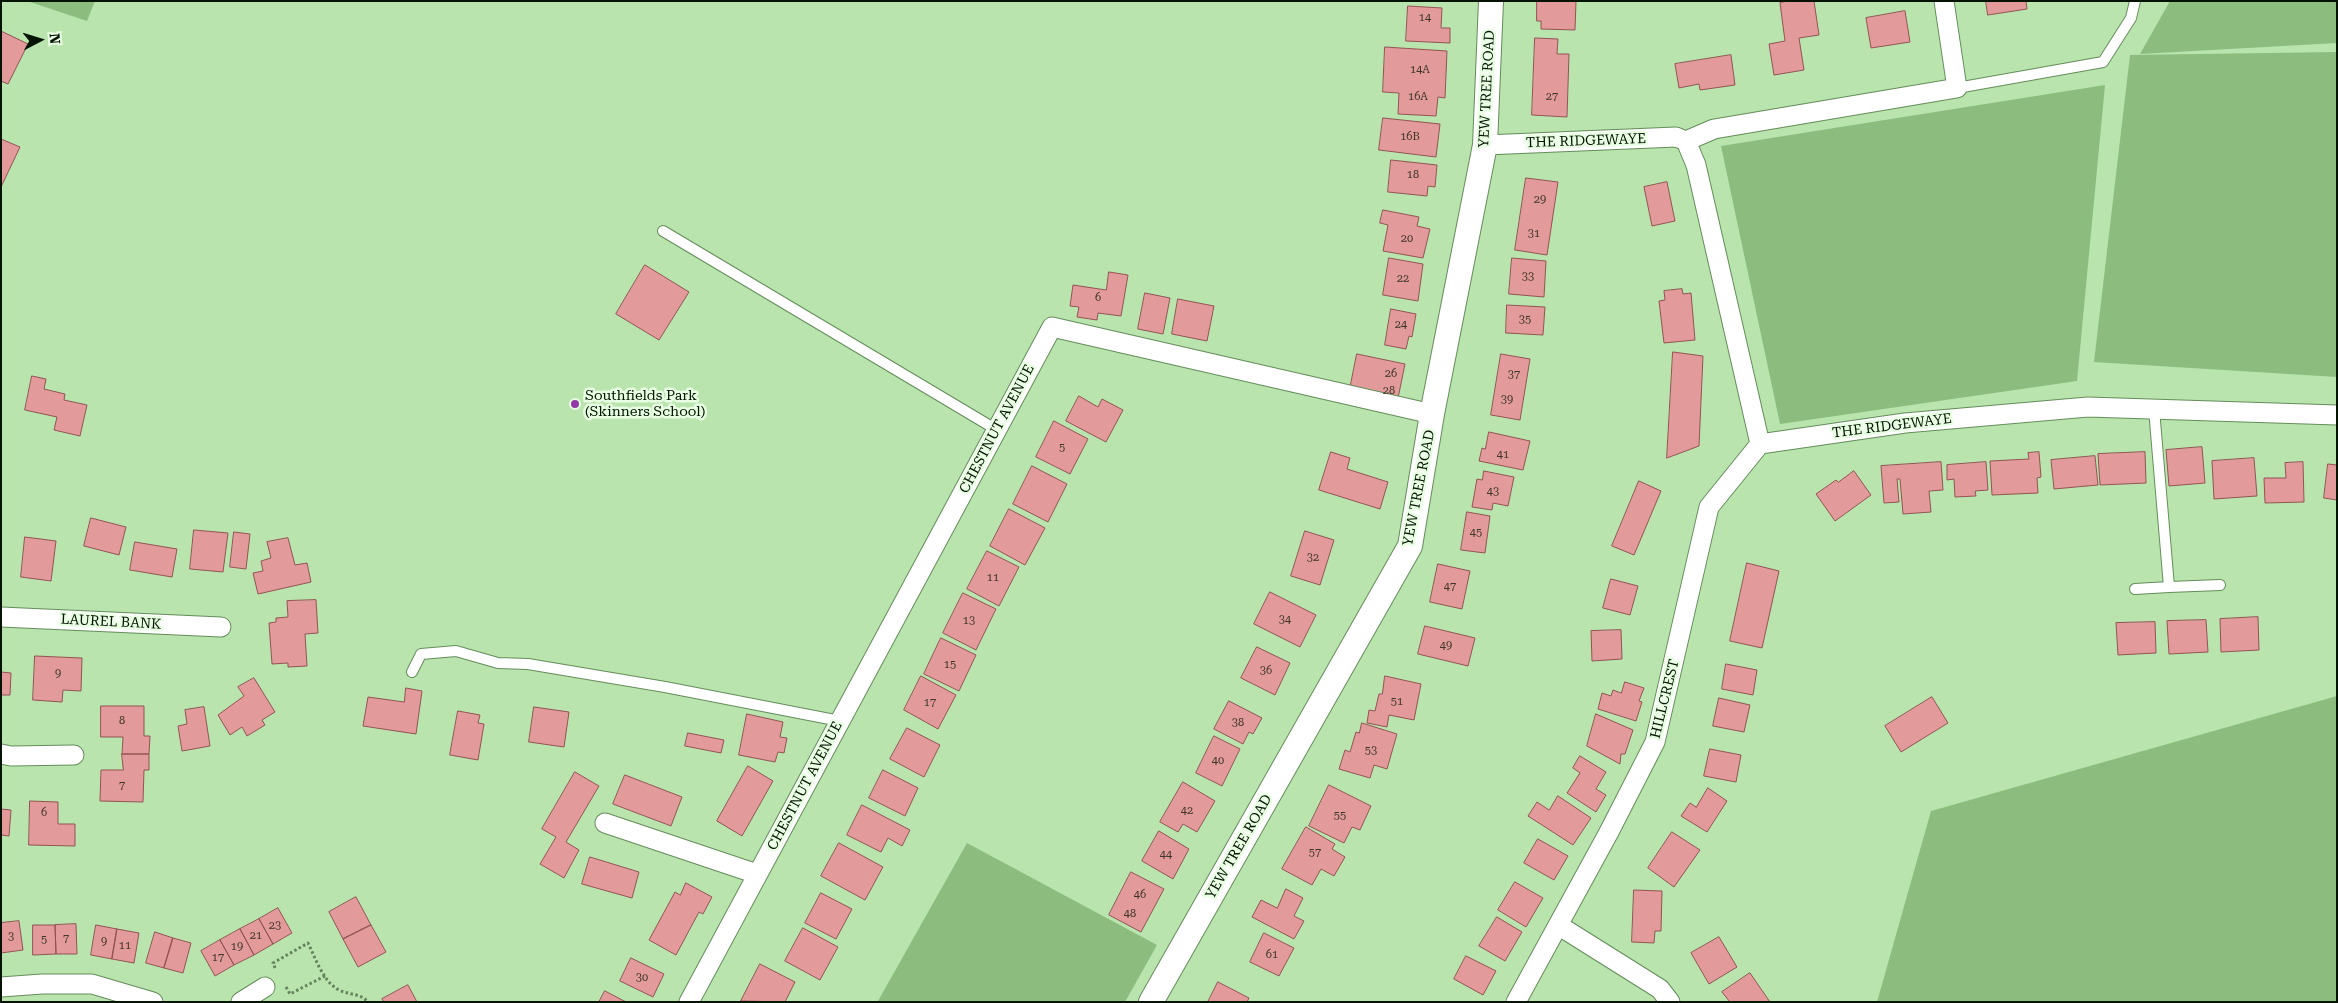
<!DOCTYPE html>
<html>
<head>
<meta charset="utf-8">
<style>
	body { margin:0 }
	#map { position:relative; width:2338px; height:1003px; overflow:hidden; background:#b9e4ae; font-family:"Roboto Serif",serif }
	canvas { display:block }
	.frame { position:absolute; inset:0; border:2px solid #041302; pointer-events:none }
	.north { position:absolute; left:15px; top:15px; width:50px; height:50px; -webkit-text-stroke:4px #e8ffe3; paint-order:stroke; rotate:85deg; font-size:14px; font-weight:700; line-height:20px; text-align:center; color:#041302 }
	.north::after { content:''; display:block; margin:auto; width:18px; height:22px; background:#041302; clip-path:polygon(50% 0,100% 100%,50% 72%,0 100%) }
</style>
</head>
<body>
<div id="map">
<canvas width="2338" height="1003"></canvas>
<div class="frame"></div>
<div class="north">N</div>
</div>
<script>
const g = document.querySelector('canvas').getContext('2d');
g.lineJoin = 'round';
function fill(path, color) {
  g.fillStyle = color;
  g.fill(path, 'evenodd');
}
function stroke(path, color, width, dash) {
  g.strokeStyle = color;
  g.lineWidth = width;
  g.lineCap = dash ? 'butt' : 'round';
  g.setLineDash(dash || []);
  g.stroke(path);
}
function write(font, color, halo, rows, align = 'center') {
  g.font = font + ' "Roboto Serif",serif';
  g.lineWidth = 5;
  g.setLineDash([]);
  g.textBaseline = 'middle';
  g.strokeStyle = halo;
  g.fillStyle = color;
  for (const [text, x, y, turn = 0] of rows) {
    g.save();
    g.translate(x, y);
    g.rotate((+turn || 0) * Math.PI / 180);
    g.textAlign = isNaN(turn) ? turn : align;
    if (halo) g.strokeText(text, 0, 0);
    g.fillText(text, 0, 0);
    g.restore();
  }
}
const green = new Path2D(`
	M27 1H95L87 21Z
	M2170 1H2337V43L2140 54Z
	M2337 52V377L2094 362 2130 55Z
	M2105 85 2077 381 1780 424 1721 146Z
	M2337 696V1002H1877L1931 811Z
	M967 843 1157 945 1125 1002 878 1001Z`);
const building = new Path2D(`
	M1537 1H1576L1575 30 1541 29V21H1537Z
	M1788 1H1814L1819 35 1799 38 1804 70 1774 75 1769 44 1785 41 1780 3Z
	M1986 1H2026L2027 9 1988 15Z
	M1408 6 1442 8 1441 28H1450V43L1406 41Z
	M1905 11 1910 42 1871 48 1866 18Z
	M1 31 28 44 8 84 1 81Z
	M1535 38 1558 39 1557 54H1569L1567 117 1532 115Z
	M1385 47 1447 51 1445 98 1438 97 1436 116 1398 114 1399 93 1383 92Z
	M1731 55 1735 85 1700 90 1699 84 1679 88 1675 64Z
	M1383 118 1440 124 1436 157 1379 150Z
	M1 139 20 147 1 187Z
	M1391 160 1437 165 1435 187 1428 186 1427 196 1388 192Z
	M1526 178 1558 182 1547 255 1515 250Z
	M1667 182 1675 221 1652 226 1644 187Z
	M1383 210 1419 217 1417 226 1430 229 1423 258 1383 251 1388 225 1380 223Z
	M1389 258 1423 264 1418 301 1383 295Z
	M1512 258 1546 261 1544 297 1509 294Z
	M645 265 689 292 659 340 616 314Z
	M1109 272 1128 275 1121 316 1098 313 1097 320 1077 317 1079 307 1070 306 1073 285 1106 290Z
	M1682 289 1683 294 1691 293 1695 340 1664 343 1659 301 1665 300 1664 291Z
	M1145 293 1170 298 1163 334 1138 329Z
	M1178 299 1214 306 1207 341 1172 334Z
	M1507 305 1545 307 1543 335 1506 333Z
	M1391 309 1416 314 1412 337 1409 336 1406 349 1385 345Z
	M1673 352 1703 356 1699 446 1667 458Z
	M1357 354 1405 364 1397 403 1349 394Z
	M1501 354 1530 359 1520 420 1491 415Z
	M32 376 46 379 44 389 65 394 64 400 87 405 80 436 54 430 57 417 25 410Z
	M1079 396 1098 407 1102 399 1123 410 1106 442 1066 421Z
	M1054 421 1088 439 1070 474 1036 457Z
	M1489 432 1530 441 1523 470 1479 461 1482 448 1485 449Z
	M2202 447 2205 483 2169 486 2166 450Z
	M1331 452 1350 458 1347 469 1388 482 1380 509 1319 490Z
	M2039 452 2041 477 2037 478 2038 493 1992 495 1990 461 2029 459 2028 453Z
	M2145 452 2146 483 2100 485 2098 454Z
	M2095 456 2098 485 2054 489 2051 460Z
	M2254 458 2257 496 2214 499 2212 461Z
	M1941 462 1943 490 1929 491 1931 512 1903 514 1900 479H1897L1899 502 1884 503 1881 466Z
	M1986 462 1988 490 1975 491 1976 496 1955 497 1954 479 1947 480V465Z
	M2303 462 2304 502 2265 503 2264 478H2286L2285 463Z
	M2328 464 2337 465V500L2324 498Z
	M1032 466 1067 484 1048 522 1013 504Z
	M1484 471 1514 477 1508 506 1493 503 1492 510 1472 507 1477 479 1482 480Z
	M1854 471 1871 495 1835 521 1816 494 1836 480 1838 482Z
	M1639 481 1661 491 1634 555 1612 546Z
	M1009 509 1045 528 1025 565 990 546Z
	M1467 512 1490 516 1485 553 1461 550Z
	M91 518 126 527 119 555 84 546Z
	M194 530 228 533 223 572 190 569Z
	M1305 531 1334 540 1320 585 1291 576Z
	M234 532 250 534 246 569 230 567Z
	M25 537 56 541 51 581 21 577Z
	M288 538 295 565 307 563 311 582 258 594 253 573 263 571 261 561 271 558 267 542Z
	M135 542 177 549 172 577 130 570Z
	M987 551 1019 567 999 606 967 589Z
	M1747 563 1779 571 1762 648 1730 641Z
	M1438 564 1470 571 1462 609 1430 602Z
	M1611 579 1638 586 1630 615 1603 608Z
	M1270 592 1316 615 1300 647 1254 624Z
	M963 593 996 609 976 650 943 633Z
	M316 600 318 633 305 634 307 666 288 667V663L272 664 269 623 276 622V618L288 617 287 601Z
	M2258 617 2259 650 2221 652 2220 619Z
	M2206 620 2208 652 2169 654 2167 621Z
	M2155 622 2156 653 2118 655 2116 623Z
	M1425 626 1475 638 1468 666 1418 654Z
	M1621 630 1622 659 1592 661 1591 631Z
	M941 638 976 655 959 691 924 674Z
	M1257 647 1290 663 1275 695 1241 678Z
	M35 656 82 658 81 691 63 690 62 702 33 700Z
	M1726 664 1757 670 1753 695 1722 689Z
	M1 672 11 673 10 695H1Z
	M921 676 956 695 938 729 904 710Z
	M1385 676 1421 684 1414 720 1389 715 1387 727 1367 723 1369 710 1375 711 1379 694H1382Z
	M254 678 275 712 262 720 265 725 247 736 242 727 230 735 218 715 244 696 238 687Z
	M1625 682 1644 688 1639 701 1642 702 1636 721 1598 709 1602 693 1611 696 1613 690 1621 693Z
	M406 688 422 691 416 734 363 726 368 697 404 702Z
	M1932 697 1948 723 1901 752 1885 726Z
	M1719 698 1750 705 1744 732 1713 726Z
	M1229 701 1262 718 1253 734 1249 732 1243 744 1214 729Z
	M101 706H144V736H150L149 754H122L123 737H101Z
	M204 707 210 746 182 751 178 726 187 724 185 710Z
	M534 707 569 712 564 747 529 742Z
	M458 711 480 715 478 723 484 724 478 760 450 755Z
	M747 714 783 722 780 737 787 738 784 753 778 752 775 762 739 755Z
	M1596 714 1633 730 1625 754H1621L1620 764 1587 746Z
	M1362 723 1397 734 1387 769 1374 765 1370 778 1339 769 1345 750 1350 752 1356 732 1359 733Z
	M907 728 940 745 924 777 890 759Z
	M688 733 724 740 721 753 685 746Z
	M1214 736 1240 749 1222 786 1196 773Z
	M1710 749 1741 755 1736 782 1704 776Z
	M122 754H149V770H144L143 802 100 801 101 770H123Z
	M1580 756 1606 772 1596 789 1606 795 1596 812 1567 793 1580 773 1573 768Z
	M748 766 773 781 742 836 717 821Z
	M883 770 918 788 905 816 869 798Z
	M575 772 599 786 566 842 579 850 564 878 540 864 556 837 542 829Z
	M625 775 682 797 671 826 613 804Z
	M1183 782 1215 801 1197 832 1183 824 1178 832 1160 822Z
	M1329 785 1371 806 1360 830 1352 827 1344 843 1309 826Z
	M1708 788 1727 801 1707 832 1681 816 1690 803 1696 807Z
	M1558 796 1591 818 1573 845 1528 816 1537 802 1549 810Z
	M30 801 58 802V824H75V846L29 845Z
	M862 805 910 830 902 846 888 838 881 852 847 835Z
	M1 809 11 810 9 836 1 835Z
	M1306 827 1335 844 1332 849 1345 857 1334 876 1321 869 1312 885 1282 869Z
	M1159 831 1189 849 1173 879 1142 861Z
	M1672 832 1700 850 1674 887 1648 868Z
	M1538 839 1568 856 1554 880 1524 863Z
	M839 843 883 867 865 900 821 876Z
	M590 857 639 872 632 898 582 884Z
	M1131 872 1164 889 1141 932 1109 915Z
	M1515 882 1543 898 1526 927 1498 910Z
	M686 883 712 897 703 914 699 912 676 955 649 940 675 892 680 895Z
	M1286 889 1303 898 1294 916 1304 921 1294 939 1252 917 1261 900 1277 908Z
	M1634 890 1662 891 1661 931H1655L1654 943 1632 942Z
	M821 893 852 909 836 939 805 923Z
	M356 897 371 925 343 939 329 912Z
	M278 908 292 933 273 944 259 919Z
	M1497 917 1522 932 1505 961 1479 946Z
	M259 919 273 944 254 955 240 929Z
	M19 921 23 950 1 953V923Z
	M76 924 77 954H56L55 925Z
	M33 925H55L56 954 33 955Z
	M96 925 117 929 112 959 91 955Z
	M371 925 386 952 358 967 343 939Z
	M803 928 838 947 820 980 785 961Z
	M117 929 139 933 134 963 112 959Z
	M240 929 254 955 234 965 220 940Z
	M155 932 173 938 164 968 146 963Z
	M1264 933 1294 948 1279 976 1250 962Z
	M1719 937 1737 967 1709 984 1691 953Z
	M173 938 191 943 183 973 164 968Z
	M220 940 234 965 215 976 201 951Z
	M1466 956 1496 971 1483 995 1454 979Z
	M631 958 664 974 653 997 620 981Z
	M760 964 795 982 785 1002 741 1001Z
	M1750 973 1770 1002H1730L1722 992Z
	M1218 982 1249 998 1247 1002H1208Z
	M408 985 417 1002H420H384L382 999Z
	M605 991 626 1002H599Z`);
const path = new Path2D(`
	M275 968 273 963 308 943C315 957 323 982 339 990 349 995 360 993 368 1002
	M286 987 290 994 325 976`);
const service = new Path2D(`
	M1957 88 2103 62 2131 18 2135 1
	M663 231 997 430
	M2154 409 2169 587 2220 585
	M2135 589 2169 587
	M412 672 421 654 456 651 498 663 528 664 665 687 840 721`);
const minor = new Path2D(`
	M1686 141 1714 129 1957 88 1944 1
	M1485 145 1676 137 1686 141 1696 165 1760 444 1905 423 2088 407 2337 415
	M1 617 221 627
	M1 754 11 756 74 755
	M605 823 757 874
	M1558 925 1660 989 1670 1002
	M1 987 42 984H92L153 1002
	M241 1002 265 987
	M689 1002 1052 327 1432 414
	M1516 1002 1609 832 1655 742 1709 507 1760 444`);
const tertiary = new Path2D(`
	M1151 1002 1410 546 1432 414 1485 145 1491 1`);
const markers = [
	[575,404,5,"#9139a5"]
];
const numberNames = [
	["14",1425,18],
	["14A",1420,70],
	["16A",1418,97],
	["27",1552,97],
	["16B",1410,137],
	["18",1413,175],
	["29",1540,200],
	["31",1534,234],
	["20",1407,239],
	["33",1528,277],
	["22",1403,279],
	["6",1098,298],
	["35",1525,320],
	["24",1401,325],
	["26",1391,374],
	["37",1514,375],
	["28",1389,391],
	["39",1507,400],
	["5",1062,448],
	["41",1503,455],
	["43",1493,492],
	["45",1476,533],
	["32",1313,558],
	["11",993,578],
	["47",1450,587],
	["34",1285,620],
	["13",969,621],
	["49",1446,646],
	["15",950,665],
	["36",1266,671],
	["9",58,674],
	["51",1397,702],
	["17",930,703],
	["8",122,721],
	["38",1238,723],
	["53",1371,751],
	["40",1218,761],
	["7",122,786],
	["42",1187,811],
	["6",44,813],
	["55",1340,816],
	["57",1315,853],
	["44",1166,855],
	["46",1140,895],
	["48",1130,914],
	["23",275,926],
	["21",256,936],
	["3",11,937],
	["7",66,939],
	["5",44,940],
	["9",104,942],
	["11",125,946],
	["19",237,947],
	["61",1272,955],
	["17",218,958],
	["30",642,978]
];
const streetNames = [
	["YEW TREE ROAD",1487,89,-87],
	["THE RIDGEWAYE",1586,141,-2],
	["THE RIDGEWAYE",1892,426,-7],
	["CHESTNUT AVENUE",997,429,-62],
	["YEW TREE ROAD",1419,488,-79],
	["LAUREL BANK",111,622,3],
	["HILLCREST",1665,699,-76],
	["CHESTNUT AVENUE",805,786,-62],
	["YEW TREE ROAD",1239,847,-60]
];
const poiNames = [
	["Southfields Park",585,396],
	["(Skinners School)",585,412]
];
fill(green, '#8cbd7f');
fill(building, '#e29a9a');
stroke(building, '#935354', 1);
stroke(service, '#648d5a', 12);
stroke(minor, '#648d5a', 21);
stroke(tertiary, '#648d5a', 26);
stroke(path, '#64825d', 3, [2.5, 2.5]);
stroke(service, '#fff', 10);
stroke(minor, '#fff', 19);
stroke(tertiary, '#fff', 24);
for (const [x, y, r, color] of markers) {
  const dot = new Path2D();
  dot.arc(x, y, r, 0, 2 * Math.PI);
  g.fillStyle = color;
  g.fill(dot);
  stroke(dot, '#e8ffe3', 2);
}
write('11px', '#3c3528', null, numberNames);
write('14px', '#041302', '#e8ffe3', streetNames);
write('14px', '#041302', '#e8ffe3', poiNames, 'left');
</script>
</body>
</html>
